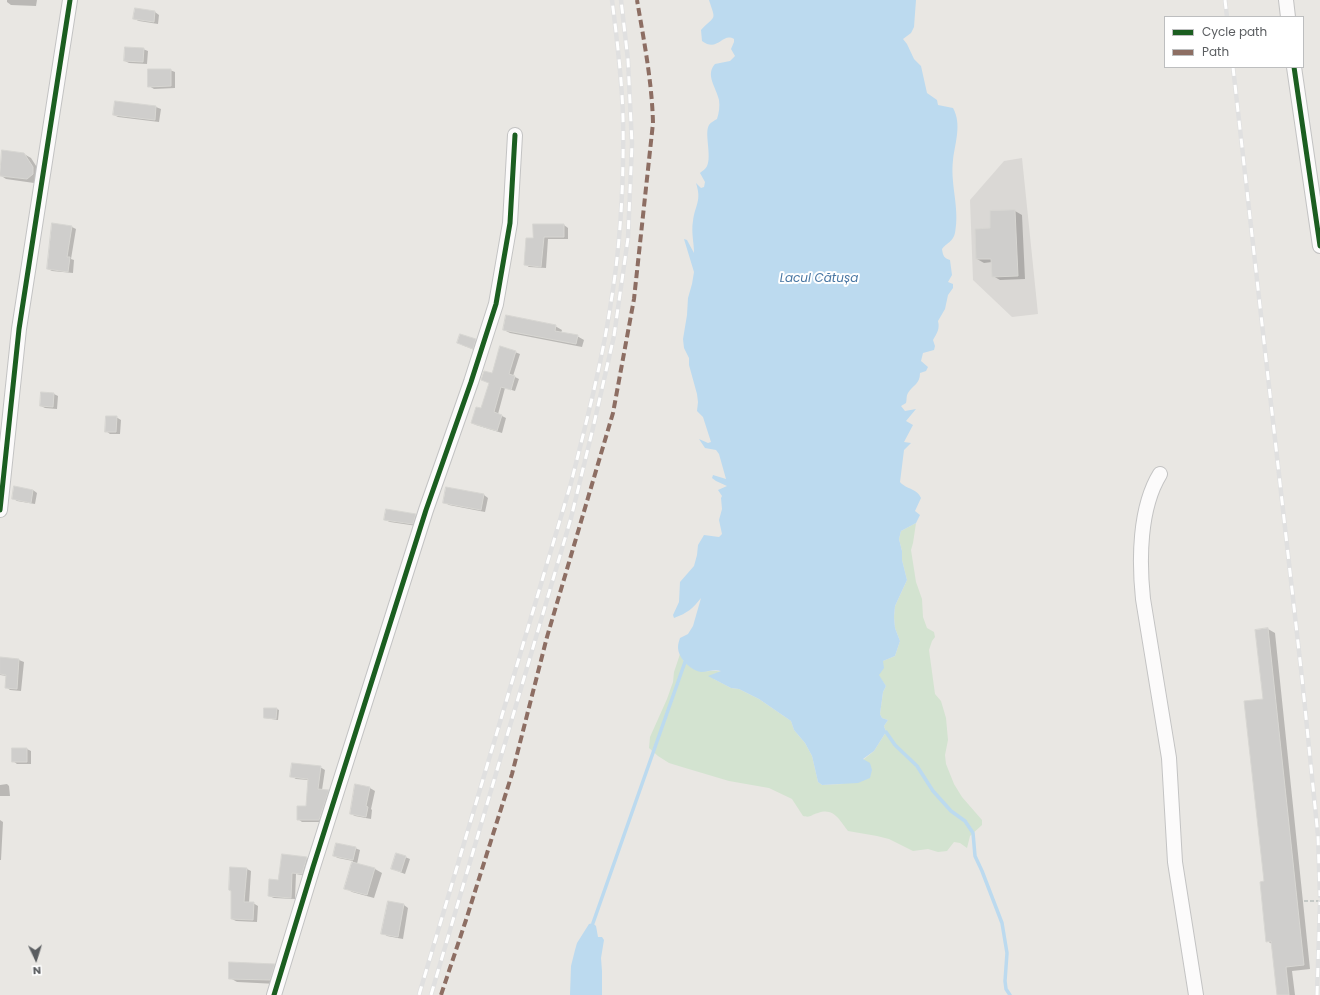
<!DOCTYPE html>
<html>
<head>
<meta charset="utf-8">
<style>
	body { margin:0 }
	#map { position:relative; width:1320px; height:995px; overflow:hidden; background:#e9e7e3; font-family:Poppins,sans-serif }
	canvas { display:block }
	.legend { position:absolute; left:1164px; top:16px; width:140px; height:52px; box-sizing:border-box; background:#fff; border:1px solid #bdbebf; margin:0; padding:5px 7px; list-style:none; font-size:12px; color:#5a5d60 }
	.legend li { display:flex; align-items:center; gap:8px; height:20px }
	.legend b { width:20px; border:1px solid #bdbebf }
	.north { position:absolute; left:16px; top:939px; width:40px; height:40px; -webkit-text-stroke:3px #fff; paint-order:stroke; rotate:176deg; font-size:11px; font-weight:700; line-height:16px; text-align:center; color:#5a5d60 }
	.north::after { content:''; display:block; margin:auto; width:14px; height:18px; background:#5a5d60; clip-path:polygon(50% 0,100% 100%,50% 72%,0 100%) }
</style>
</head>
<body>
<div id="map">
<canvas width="1320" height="995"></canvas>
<ul class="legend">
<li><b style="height:5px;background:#1b5e20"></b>Cycle path</li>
<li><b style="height:5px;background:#8d6e63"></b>Path</li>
</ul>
<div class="north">N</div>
</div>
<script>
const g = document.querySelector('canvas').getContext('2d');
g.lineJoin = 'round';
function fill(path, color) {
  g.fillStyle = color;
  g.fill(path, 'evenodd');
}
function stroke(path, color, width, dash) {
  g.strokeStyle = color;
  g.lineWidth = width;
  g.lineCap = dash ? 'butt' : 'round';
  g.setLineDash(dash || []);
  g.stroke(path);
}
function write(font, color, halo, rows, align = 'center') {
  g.font = font + ' Poppins,sans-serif';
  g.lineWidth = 4;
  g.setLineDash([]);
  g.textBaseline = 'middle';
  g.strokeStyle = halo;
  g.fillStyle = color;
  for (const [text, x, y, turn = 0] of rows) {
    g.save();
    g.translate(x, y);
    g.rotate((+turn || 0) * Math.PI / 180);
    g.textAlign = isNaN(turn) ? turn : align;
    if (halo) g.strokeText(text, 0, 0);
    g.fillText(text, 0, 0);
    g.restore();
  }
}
const industrial = new Path2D(`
	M1022 158 1038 314 1012 317 973 280 970 200 1004 161Z`);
const green = new Path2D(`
	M916 523 913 543 911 550 916 582 922 599 923 617 927 628 934 632 935 637 932 641 929 650 935 694 941 701 946 718 948 740 945 755 946 764 954 784 962 797 982 820V825L970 836 967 848 960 843 954 842 947 851 938 852 928 849 913 851 889 839 877 836 848 831C840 821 834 807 818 813 810 815 811 818 803 816L792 799 769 788 729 781 682 767 669 763 658 756 649 748 650 737 667 699 673 682 674 672 680 654C683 662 693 671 702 671 709 672 715 670 722 672L714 674V679L731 688 739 689 759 699 791 721 794 730 805 743 812 756 818 782 822 785 842 784 863 760 874 751 886 732 884 726 888 720 882 718 880 714 883 692 886 686 878 675 883 661 895 656 900 641 895 628 894 617 895 606 907 580 902 560V551L899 539 901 531Z`);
const water = new Path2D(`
	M709 0H916L914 27 911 33 903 39 907 44 914 59 921 66 927 93 937 100 938 105 953 108C962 124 955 143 953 160 950 185 960 208 955 233 953 242 946 243 942 249 943 256 944 258 950 260L952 275 948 282 953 284V288L948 295 945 309 938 321C940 329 937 333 933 340L935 346 934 350 923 353 921 361 928 367 926 371 920 373C920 384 913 385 908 393 906 396 907 400 906 403L901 406 905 411 916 409 906 421 913 425 904 442 911 443 904 450 900 482C907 490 917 488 921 498L915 511 920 515 916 523 901 531 899 539 902 551V560L907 580 895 606 894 617 895 628 900 641 895 656 883 661 884 668 879 675 886 686 883 692 880 714 882 718 888 720 884 726 886 732 874 751 863 759 870 763 872 770 870 778 858 783 822 785 818 782 812 756 805 743 794 730 791 721 759 699 739 689 731 688 708 676 721 671C714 669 708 672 701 672 690 670 678 658 678 647 678 644 679 641 680 638L688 634 693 626 701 598C693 608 688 613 674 618L673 615 679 602 680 582 694 566 697 555 698 545 704 535 719 537 722 534 719 520 722 509 721 498 722 496 718 490 727 486 716 481 712 478 713 475 726 479 719 454 716 450 705 448 699 439 708 443 711 442 703 417 697 411 698 402 697 394 689 365V358L684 348 683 339 687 315 688 298 692 284 694 272 684 239 687 240 694 253C694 243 691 232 693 221 695 205 702 201 696 183L701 188 704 187 705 182 700 173C702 171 706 169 707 166 712 156 704 133 709 125 711 122 714 121 717 119 719 113 720 106 719 100 716 87 705 75 715 64L730 61 735 56 731 49 734 42V39C722 32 718 53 702 41L701 30C716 14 716 22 709 0Z
	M593 923 596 926 598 937H602L604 940 601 958 602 971V995H570L571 966 575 950 577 943 589 924Z`);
const shadow = new Path2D(`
	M7 0H37L36 6 11 5 7 2Z
	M155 12 159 15 158 24 139 21 134 19Z
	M143 49 148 51 147 64 129 63 125 61Z
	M170 70 175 72V88L154 89 149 86Z
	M115 102 156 107 161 109 159 122 118 117 114 115Z
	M3 151 24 154 31 158 40 172V178L34 183 6 179 0 175Z
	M1015 211 1022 215 1025 279 1000 280 993 276 992 262 984 263 977 259 991 229V212Z
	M53 224 72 227 76 229 71 259 74 260 73 273 52 271 48 269Z
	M564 225 568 228V239H548L546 268 529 267 525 264 534 239Z
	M555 326 562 330 561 333 577 336 584 340 582 347 510 333 504 330Z
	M476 340 480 342 477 351 462 345Z
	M515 352 520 354 513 376 519 379 515 391 505 388 498 414 506 418 502 433 476 425 472 423 482 410 490 383 483 380 492 375Z
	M54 394 58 396 57 409 45 408 41 406Z
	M116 417 121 420 120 434H110L106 431Z
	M15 487 33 490 37 493 35 504 17 501 13 498Z
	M447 488 484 495 488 498 485 512 449 505 444 502Z
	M416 515 420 517 417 526 390 522 385 520Z
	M1268 629 1275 633 1310 969 1292 971 1295 995H1278L1272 944 1267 941 1264 700Z
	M0 658 19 660 24 662 21 691 10 690 6 687 7 676 0 675Z
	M277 709 279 710 278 720 265 718Z
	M27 749 31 751V764H17L13 761Z
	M320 767 325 770 322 790 328 791 332 793 324 822H302L298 819 307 807 309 780 296 779 291 776Z
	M7 784 9 786 10 796H0V785Z
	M356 785 370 788 375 791 371 809 372 810 371 819 355 816 351 814Z
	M0 820 3 822 1 860H0Z
	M355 848 360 850 357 864 375 869 382 873 374 898 352 892 346 888 353 861 338 858 334 856Z
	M283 855 307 858 311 860 306 876 296 874 295 899 274 898 269 896 279 881Z
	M405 857 410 859 405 874 392 869Z
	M247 869 251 871 249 903H253L258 906 257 922 236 921 232 919Z
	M404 905 408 908 403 939 387 936 383 933Z
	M274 965 281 969 277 984 237 982 230 978Z`);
const stream = new Path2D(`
	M886 732 895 745 917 766 933 791 951 811 965 821 973 833 975 856 982 871 1002 923 1007 953 1005 981 1006 989 1010 995
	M593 923 685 662`);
const building = new Path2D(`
	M135 8 155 11 154 22 133 19Z
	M125 47 144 48 143 62 124 61Z
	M148 69H171V86L148 87Z
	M115 101 156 106 155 120 113 115Z
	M2 150 24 153 33 167V174L27 179 0 176Z
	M1015 210 1018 276 992 277 991 259H976L975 229 990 228V211Z
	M52 223 72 226 67 257H70L68 272 47 269Z
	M533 224H564V237H544L541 267 524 265 526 238H533Z
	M506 315 556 325 555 331 578 335 576 344 503 330Z
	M460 334 476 339 473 349 457 343Z
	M500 346 516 351 509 374 515 376 511 390 501 387 494 412 502 415 497 431 471 423 476 407 481 408 489 383 481 380 484 371 492 373Z
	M41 392 54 393 53 407 40 406Z
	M106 416H117L116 432H105Z
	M14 486 33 490 31 503 12 499Z
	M446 487 484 494 481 510 443 503Z
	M386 509 416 514 413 524 384 520Z
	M1268 628 1304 965 1286 967 1289 995H1277L1271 941 1266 942 1260 882 1264 881 1244 701 1263 699 1255 630Z
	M0 657 19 659 17 689 5 688 6 675 0 674Z
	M264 708H277L276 719 264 718Z
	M12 748H27V762H12Z
	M292 763 321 766 318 789 329 790 319 820H297V806H306L308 779 290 777Z
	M355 784 370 787 366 806 368 807 366 817 350 814Z
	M336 843 356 847 353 860 333 856Z
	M396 853 406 856 401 872 391 869Z
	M282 854 307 857 302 874 292 873 291 898 268 896 269 879 278 880Z
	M352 862 375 868 367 895 344 889Z
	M230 867 247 868 244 902H254L253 920 231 919V891L229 890Z
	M388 901 404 904 398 937 381 934Z
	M229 962 275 964 270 980 229 979Z`);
const path = new Path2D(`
	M1304 901H1320`);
const minor = new Path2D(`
	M1286 0 1288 17
	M1294 67 1320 246
	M1160 474C1139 508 1139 561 1143 599L1169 758 1175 862 1196 995
	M0 510 19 329 70 0
	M274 995 313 867 426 510 471 382 496 304 510 223 515 135`);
const rail = new Path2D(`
	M1225 0 1227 17
	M1233 67 1302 678 1318 836 1320 896
	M419 995 571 483C586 423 602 363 611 302 621 242 624 179 623 118 622 78 617 39 612 0
	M431 995 571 518 593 428 614 336 628 238 632 144 628 60 621 0
	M1317 995 1320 902`);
const quiet = new Path2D(`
	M441 995 466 920 512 774 547 637 613 413 634 299 653 123C652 82 644 41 637 0`);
const cycleway = new Path2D(`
	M1294 67 1320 246
	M0 510 19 329 70 0
	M274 995 313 867 426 510 471 382 496 304 510 223 515 135`);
const waterNames = [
	["Lacul Cătușa",819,279]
];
fill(industrial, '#dad8d5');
fill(green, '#d3e3d0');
fill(water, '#bcdaef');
fill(shadow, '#0003');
stroke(stream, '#bcdaef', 3.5);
fill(building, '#cfcecc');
stroke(building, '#d7d6d2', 1);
stroke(minor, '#c3c3c3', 16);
stroke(path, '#c5c9c6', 2, [4, 2]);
stroke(minor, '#fcfbfb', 14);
stroke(rail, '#e0e0e0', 4.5);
stroke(rail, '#fff', 3, [9]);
stroke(quiet, '#8d6e63', 4, [8, 4]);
stroke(cycleway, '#1b5e20', 5);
write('italic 12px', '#4977a3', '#fff', waterNames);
</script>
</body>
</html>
